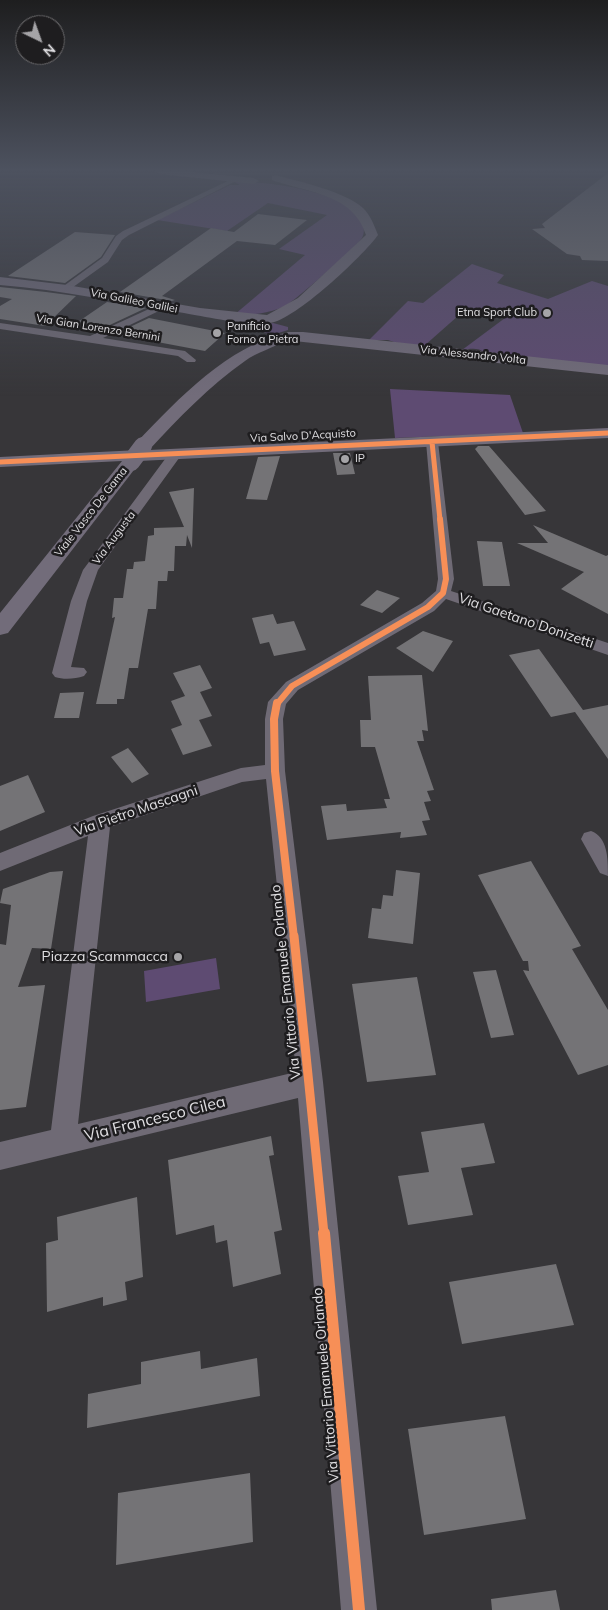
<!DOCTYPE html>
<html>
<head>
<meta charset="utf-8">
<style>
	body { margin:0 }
	#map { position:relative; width:608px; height:1610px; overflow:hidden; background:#373639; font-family:Mulish,sans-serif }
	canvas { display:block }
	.north { position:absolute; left:15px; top:15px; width:50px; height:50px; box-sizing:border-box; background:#1e1d1f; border:1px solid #6c6b6d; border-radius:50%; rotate:138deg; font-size:14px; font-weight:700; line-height:20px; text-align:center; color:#e0dfe2 }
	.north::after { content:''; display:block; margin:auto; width:18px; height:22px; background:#a5a4a7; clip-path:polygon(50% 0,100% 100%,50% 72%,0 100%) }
</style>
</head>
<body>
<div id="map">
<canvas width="608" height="1610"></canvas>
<div class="north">N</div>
</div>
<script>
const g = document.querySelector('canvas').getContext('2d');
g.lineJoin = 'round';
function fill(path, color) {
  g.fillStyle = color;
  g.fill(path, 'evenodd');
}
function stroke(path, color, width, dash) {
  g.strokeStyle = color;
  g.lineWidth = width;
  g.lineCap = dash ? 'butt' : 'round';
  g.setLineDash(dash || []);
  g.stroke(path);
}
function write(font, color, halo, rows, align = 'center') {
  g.font = font + ' Mulish,sans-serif';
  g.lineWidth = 5;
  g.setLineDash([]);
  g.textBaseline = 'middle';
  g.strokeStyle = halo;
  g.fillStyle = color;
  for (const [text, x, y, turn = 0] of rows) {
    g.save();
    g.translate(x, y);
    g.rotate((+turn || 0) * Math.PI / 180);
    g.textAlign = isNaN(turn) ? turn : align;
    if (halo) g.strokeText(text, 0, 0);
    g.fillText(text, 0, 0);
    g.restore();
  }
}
const green = new Path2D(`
	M237 181C270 183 342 189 361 220 364 225 365 233 362 238 356 247 295 301 285 306 268 314 252 315 234 315L305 255 279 249 327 215 268 203 227 231 157 220 230 185H240L234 182Z
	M472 264 504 275 497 283 548 299 592 281 608 286V366L485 353C478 347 470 349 462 350L505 318 467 308 424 346 397 343 388 340H369L408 301 423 303Z
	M273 323 288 327V330L272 335 258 330 260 326Z
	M390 389 510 395 523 433 395 438Z
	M216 958 220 989 146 1002 144 971Z`);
const building = new Path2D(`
	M608 173V261L582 260 580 256 567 254 532 229 545 228 542 224Z
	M258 214 307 220 275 245 237 241 162 296 175 300 172 301 120 292 211 228 234 232Z
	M75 232 115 235 101 257 65 283 8 276Z
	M0 287 46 292 76 296 45 326 0 319V306L12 299 0 297Z
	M107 302 146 308 97 331 72 326Z
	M149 318 225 333 205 351 115 334Z
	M478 446H489L546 511 525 515 475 449Z
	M333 453H350L355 474 337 475Z
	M280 456 267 500 246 499 258 457Z
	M194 488 192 548 187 535 186 546H175L174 571H168L167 581H158L156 609H148L138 668H129L124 699H117V704H96L115 617 112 618 114 598H123L127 569H133L134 562 145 561 148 536 154 535V528L184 527 169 492Z
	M533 525 606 556 608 555V614L561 589 584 572 517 543H548Z
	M477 541 502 542 510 586H483Z
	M377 590 400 598 382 613 360 605Z
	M273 614 277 624 294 621 306 650 274 656 269 642 260 644 252 618Z
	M423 631 453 641 433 672 396 648Z
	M539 649 583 710 608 705V759L575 712 551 717 509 655Z
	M200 665 212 688 200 692 212 716 199 720 212 746 183 755 171 729 182 725 171 701 185 696 173 673Z
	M422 675 428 731 422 730 424 741H417L434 790 427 791 431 801 424 802 430 820 422 821 427 835 400 838 401 832 327 840 321 806 346 804 347 811 387 808 384 799H390L375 747H361L360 720H371L368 676Z
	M84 692 79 718H54L60 693Z
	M128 748 149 774 132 783 111 757Z
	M28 775 45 812 0 831V786Z
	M531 861 581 946 572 949 608 1010V1065L578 1075 523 970 529 971 528 961H523L478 875Z
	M396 870 420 873 413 944 368 938 372 908 381 909 383 895 393 896Z
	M63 871 51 949 32 948 18 987 45 985 26 1107 0 1110V944L6 945 11 905 0 903 3 889 50 872Z
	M496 970 514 1035 491 1038 473 972Z
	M417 977 436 1075 367 1082 352 984Z
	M484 1123 495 1163 461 1168 473 1215 408 1225 398 1176 429 1172 421 1132Z
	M271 1136 274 1155 269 1156 282 1230 274 1232 281 1274 233 1287 227 1240 216 1243 214 1225 176 1235 168 1160Z
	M137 1197 143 1277 125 1282 127 1300 103 1306V1297L47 1312 46 1243 58 1240 57 1217Z
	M556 1264 574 1325 462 1344 449 1282Z
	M200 1351 201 1369 257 1358 260 1396 87 1428 88 1394 141 1384V1362Z
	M505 1416 526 1519 424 1535 408 1429Z
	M250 1473 253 1542 116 1565 118 1493Z
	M556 1590 560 1610H492L491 1599Z`);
const street = new Path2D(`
	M234 178 240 179 129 235 122 240 108 262 69 290 66 291 61 288 102 258 116 236 123 231Z
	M162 303 165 304V308L103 338 185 351 196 360 195 362H187L178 356 0 329V323L90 336Z
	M432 438 438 442 454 579 451 591 608 643V655L446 599 434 611 298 690 286 704 283 719 285 771 323 1082 377 1610H341L298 1098 0 1170V1142L51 1130 88 836 0 871V853L93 816 241 768 265 765V719L268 702 286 682 422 603 436 591 438 579 426 442ZM266 779 296 1072 78 1124 110 827 242 782Z
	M176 450 182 454 98 570 87 601 71 667 84 668 87 672 84 676C75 679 64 680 55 677L52 673 71 601 83 570 171 451Z
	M591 831C608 837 608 859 608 876L600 873 581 839 584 833Z`);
const secondary = new Path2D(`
	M154 171H183L254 178 259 181 254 184 159 174Z
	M275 175C298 181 346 192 363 208 371 216 374 225 378 235 363 256 295 320 270 323 249 326 206 317 184 313 122 303 62 290 0 285V277L67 285 200 308 267 315 298 298 366 235C353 193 307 193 272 180V176Z
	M288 332H303L608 365V375L285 340C274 348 257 352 245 361 209 386 179 418 149 450L608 428V438L139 461 137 466 8 633 0 635V613L122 461 0 467V457L139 450 134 446 137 442C180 397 227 347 288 332Z`);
const secondaryBridge = new Path2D(`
	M131 462 143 446`);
const cyclewayFar4 = new Path2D(`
	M432 442 440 520
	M0 462 608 433`);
const cyclewayFar3 = new Path2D(`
	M277 704 292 686 428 607 443 593 446 579 440 519`);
const cyclewayFar2 = new Path2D(`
	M277 703 274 719 275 771 294 938`);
const cyclewayFar1 = new Path2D(`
	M294 936 324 1234`);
const cycleway = new Path2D(`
	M324 1233 359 1610`);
const markers = [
	[547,313,5,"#a5a4a7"],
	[217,333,5,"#a5a4a7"],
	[345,459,5,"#a5a4a7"],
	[178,957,5,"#a5a4a7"]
];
const farStreetnames = [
	["Via Galileo Galilei",134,301,11],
	["Via Gian Lorenzo Bernini",98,328,9],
	["Via Alessandro Volta",473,355,6],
	["Via Salvo D'Acquisto",303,436,-3],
	["Viale Vasco De Gama",91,512,-52],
	["Via Augusta",114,538,-53]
];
const farPoinames = [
	["Etna Sport Club",537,313,"right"],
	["Panificio",227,327],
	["Forno a Pietra",227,340],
	["IP",355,459]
];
const streetNames = [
	["Via Gaetano Donizetti",526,621,19],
	["Via Pietro Mascagni",136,811,-19],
	["Via Vittorio Emanuele Orlando",286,982,-96],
	["Via Vittorio Emanuele Orlando",326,1385,-95]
];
const poiNames = [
	["Piazza Scammacca",168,957]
];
const nearStreetnames = [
	["Via Francesco Cilea",155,1119,-14]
];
fill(green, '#5e4b72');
fill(building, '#747376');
fill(street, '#6f6a75');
fill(secondary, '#726c7a');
stroke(secondaryBridge, '#726c7a', 18);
stroke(cyclewayFar4, '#f78f57', 5);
stroke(cyclewayFar3, '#f78f57', 6);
stroke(cyclewayFar2, '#f78f57', 8);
stroke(cyclewayFar1, '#f78f57', 9);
stroke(cycleway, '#f78f57', 12);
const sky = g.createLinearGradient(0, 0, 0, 396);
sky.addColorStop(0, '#1e1e1f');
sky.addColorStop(0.43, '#4d525f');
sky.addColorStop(1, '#4d525f00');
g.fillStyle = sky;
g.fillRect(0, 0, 608, 396);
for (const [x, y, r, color] of markers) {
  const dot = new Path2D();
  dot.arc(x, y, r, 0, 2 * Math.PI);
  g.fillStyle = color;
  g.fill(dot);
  stroke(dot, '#1e1d1f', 2);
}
write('11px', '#e0dfe2', '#1e1d1f', farStreetnames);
write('11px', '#e0dfe2', '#1e1d1f', farPoinames, 'left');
write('14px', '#e0dfe2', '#1e1d1f', streetNames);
write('14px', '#e0dfe2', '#1e1d1f', poiNames, 'right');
write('16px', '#e0dfe2', '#1e1d1f', nearStreetnames);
</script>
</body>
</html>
